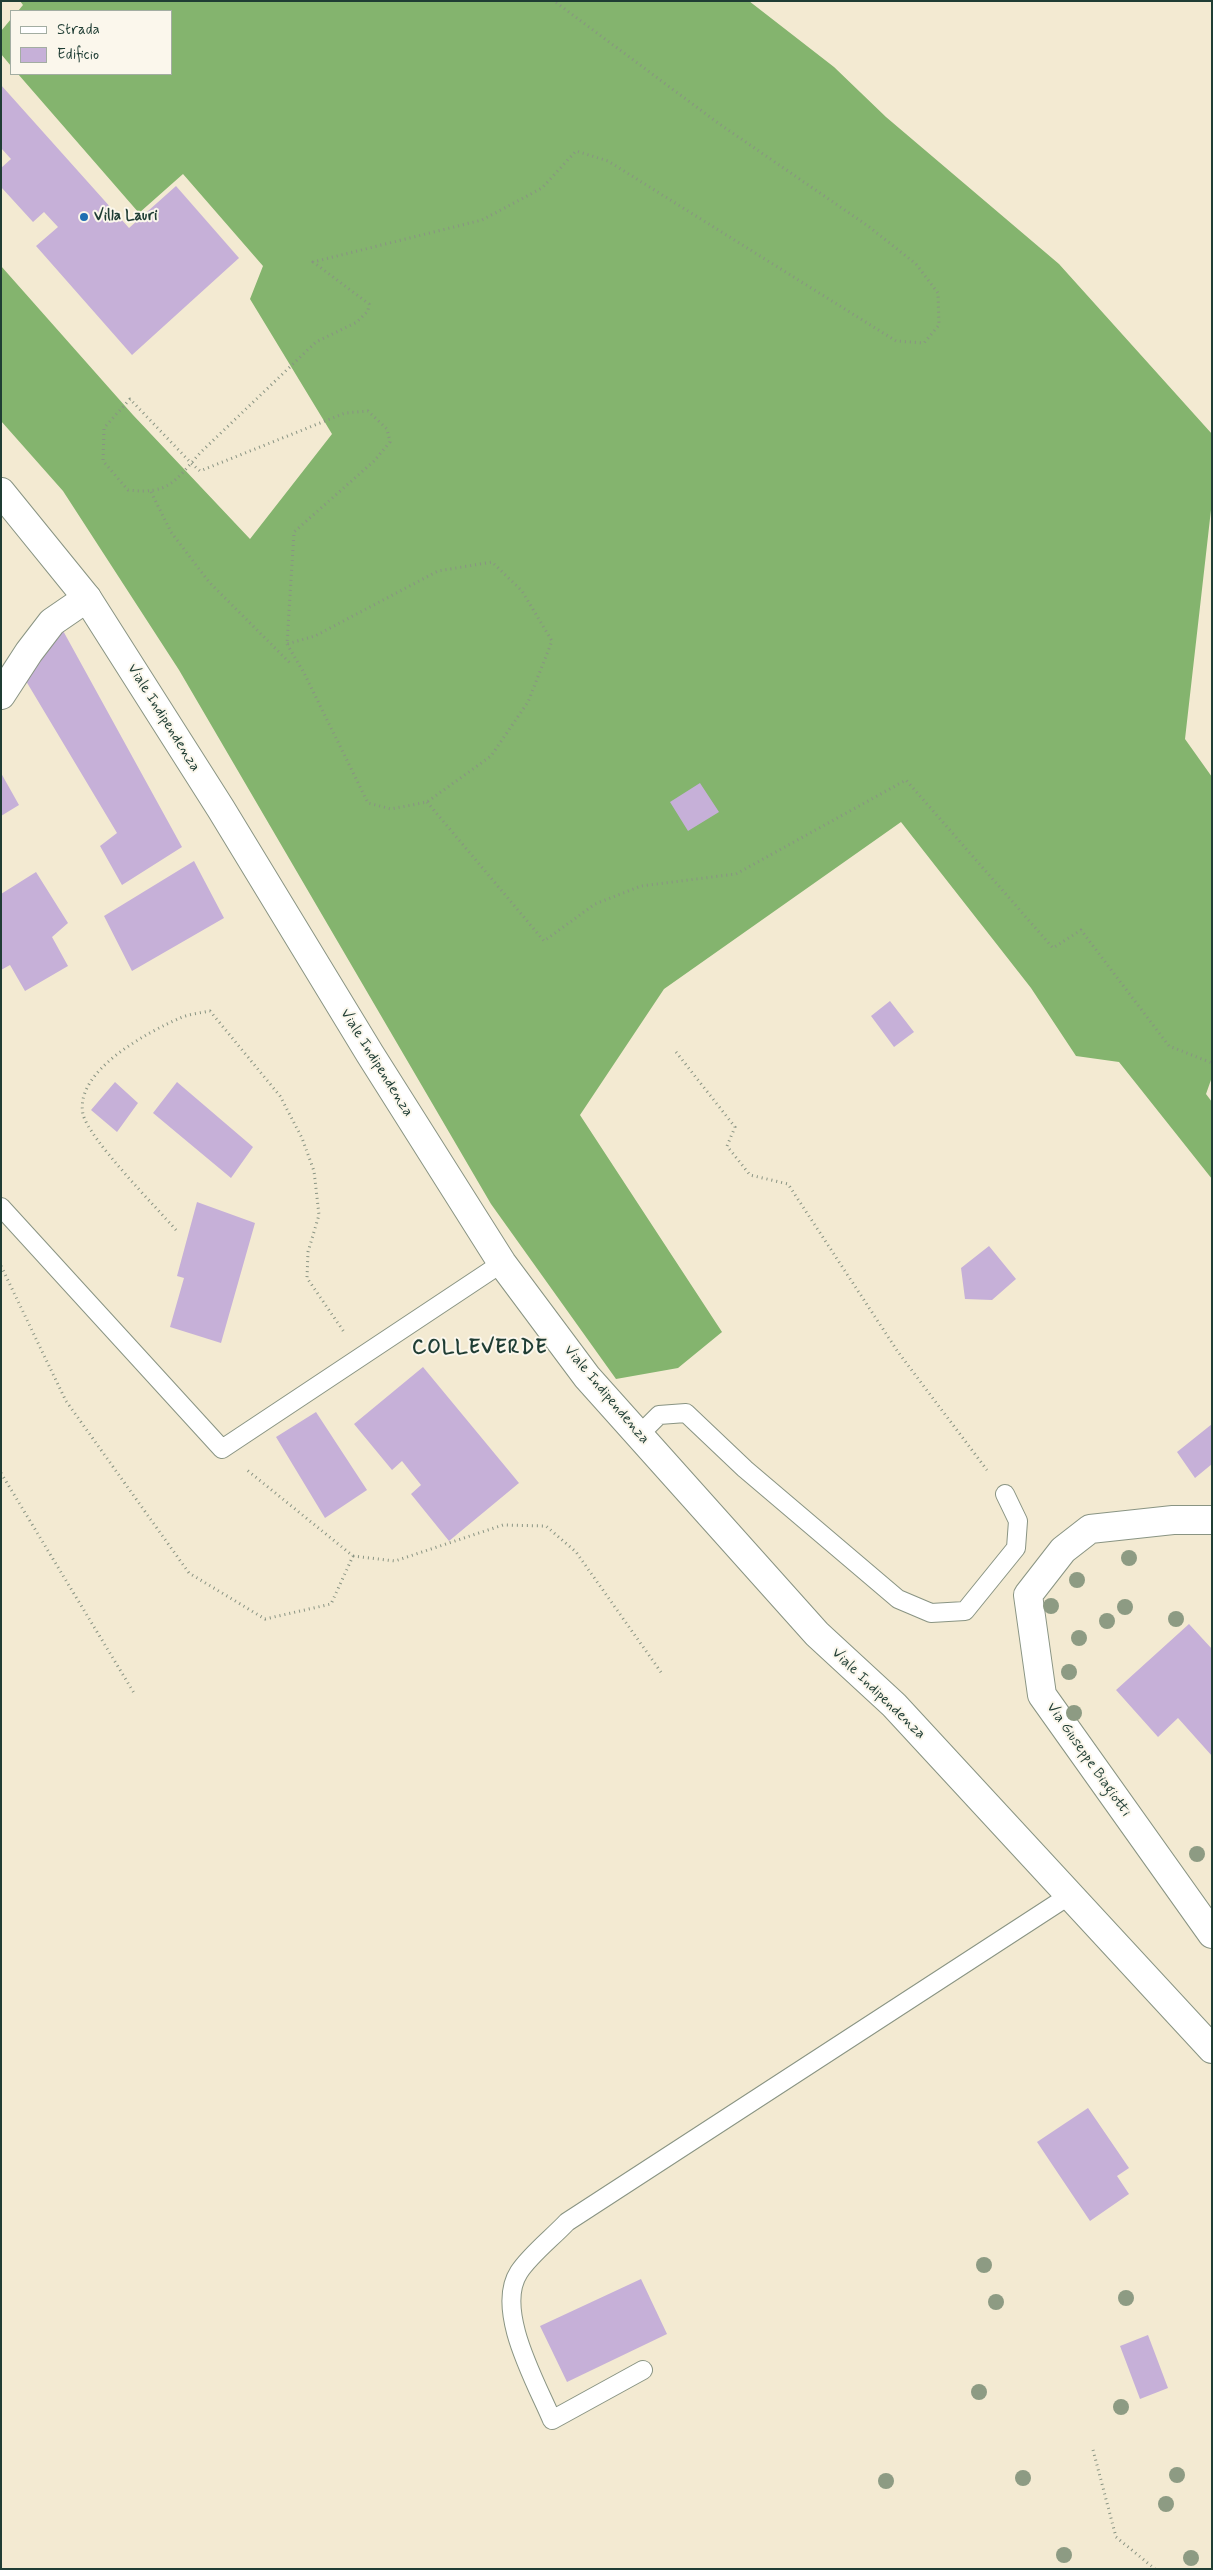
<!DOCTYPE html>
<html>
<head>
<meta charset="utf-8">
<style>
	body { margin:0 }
	#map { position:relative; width:1213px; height:2570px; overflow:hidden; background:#f3ead2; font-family:Mynerve,sans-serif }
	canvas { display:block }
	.frame { position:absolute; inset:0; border:2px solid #1f3d34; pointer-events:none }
	.legend { position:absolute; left:10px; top:10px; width:162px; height:65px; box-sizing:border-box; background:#fbf7ec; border:1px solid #a3ada2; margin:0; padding:6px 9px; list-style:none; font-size:15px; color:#1f3d34 }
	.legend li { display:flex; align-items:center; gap:10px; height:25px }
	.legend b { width:25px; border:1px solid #a3ada2 }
</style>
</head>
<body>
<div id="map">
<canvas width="1213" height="2570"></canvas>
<div class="frame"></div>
<ul class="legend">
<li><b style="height:6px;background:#fff"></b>Strada</li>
<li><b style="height:14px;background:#c6b0d8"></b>Edificio</li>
</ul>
</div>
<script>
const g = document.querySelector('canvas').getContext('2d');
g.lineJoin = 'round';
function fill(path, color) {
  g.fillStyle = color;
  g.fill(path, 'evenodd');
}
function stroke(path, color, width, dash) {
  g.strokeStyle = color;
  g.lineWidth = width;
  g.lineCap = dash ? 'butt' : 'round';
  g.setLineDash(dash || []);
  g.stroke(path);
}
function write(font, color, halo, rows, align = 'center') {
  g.font = font + ' Mynerve,sans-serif';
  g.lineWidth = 4;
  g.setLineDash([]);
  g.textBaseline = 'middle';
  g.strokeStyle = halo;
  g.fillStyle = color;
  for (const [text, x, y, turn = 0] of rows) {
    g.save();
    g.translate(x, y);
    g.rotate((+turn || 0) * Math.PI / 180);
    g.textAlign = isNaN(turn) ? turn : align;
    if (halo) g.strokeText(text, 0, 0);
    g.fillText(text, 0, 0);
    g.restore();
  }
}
const forest = new Path2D(`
	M20 1H749L834 67 886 117 1059 264 1212 434V501L1185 739 1212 777V1077L1206 1094 1212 1102V1179L1119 1062 1076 1056 1031 988 901 822 664 989 580 1115 722 1332 678 1368 616 1379 491 1204 179 670 63 491 1 421V266L133 415 250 539 332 434 250 299 263 266 183 174 139 213 18 74H171V11H18L23 5Z
	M11 19V66L1 54V31Z`);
const building = new Path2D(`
	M1 85 129 228 176 186 239 258 132 355 36 246 58 227 44 212 33 222 1 187V168L11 159 1 148Z
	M61 627 182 847 122 885 100 846 117 833 23 676Z
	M1 773 19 805 1 816Z
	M700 783 719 812 688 831 670 802Z
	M194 861 224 918 132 971 104 916Z
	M36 872 68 923 52 937 68 966 25 991 10 965 1 970V894Z
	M890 1001 914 1032 894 1047 871 1016Z
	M115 1082 138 1103 117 1132 91 1110Z
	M177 1082 253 1147 231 1178 153 1113Z
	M197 1202 255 1223 221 1343 170 1327 184 1278 177 1276Z
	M989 1246 1016 1279 992 1300 965 1299 961 1268Z
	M423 1367 519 1483 449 1541 411 1494 421 1485 402 1461 392 1470 354 1424Z
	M316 1412 367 1490 325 1518 276 1437Z
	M1212 1424V1464L1195 1478 1177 1452Z
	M1189 1624 1212 1649V1756L1178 1718 1158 1737 1116 1690Z
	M1088 2108 1129 2168 1117 2176 1129 2194 1090 2221 1037 2142Z
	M641 2279 667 2334 567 2382 540 2326Z
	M1148 2335 1168 2388 1140 2399 1120 2346Z`);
const path = new Path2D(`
	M151 492 171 532 209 582 291 664
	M287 644 304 673 368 803 391 809 427 802 491 756 528 702 552 641 522 591 492 562 438 571 315 636 287 644 294 532 374 461 390 442 387 429 368 411 345 413 200 471 191 463 130 399 104 428 103 461 128 490C169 495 175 481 201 452L316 342 357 322 368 311 369 304 313 262 482 220 542 188 576 151 608 161 896 341 924 343 939 325 938 293 916 264 868 226 718 123 554 1
	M427 802 544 941 595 904 641 886 736 874 906 780 1053 948 1081 930 1169 1046 1212 1063
	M676 1052 735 1127 727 1146 750 1175 788 1184 898 1352 987 1470
	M176 1230C157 1208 88 1138 83 1114 74 1071 148 1032 180 1018 189 1014 200 1013 210 1011L280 1096 302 1138 314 1171 319 1215 308 1252 307 1278 344 1332
	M1 1266 66 1401 189 1573 265 1619 331 1604 353 1556 247 1470
	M1 1473 134 1693
	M353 1556 395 1561 503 1525 546 1526 576 1552 663 1675
	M1093 2450 1116 2537 1155 2569`);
const lane = new Path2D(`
	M1 1207 222 1449 502 1263
	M639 1435 659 1415 686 1413 745 1469 898 1599 931 1613 965 1611 1016 1548 1018 1521 1005 1494
	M643 2370 552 2420C537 2384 494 2310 519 2272 530 2255 553 2237 567 2222L1070 1895`);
const street = new Path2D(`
	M1 695 29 652 52 622 87 598
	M1212 1520H1173L1090 1529 1063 1550 1028 1595 1042 1695 1212 1934`);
const secondary = new Path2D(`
	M1 492 87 598 221 809 370 1054 502 1263 587 1377 817 1634 894 1705 1212 2049`);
const trees = [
	[1129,1558],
	[1077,1580],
	[1051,1606],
	[1125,1607],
	[1176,1619],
	[1107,1621],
	[1079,1638],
	[1069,1672],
	[1074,1713],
	[1197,1854],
	[984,2265],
	[1126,2298],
	[996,2302],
	[979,2392],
	[1121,2407],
	[1177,2475],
	[1023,2478],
	[886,2481],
	[1166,2504],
	[1064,2555],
	[1191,2558]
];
const markers = [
	[84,217,5,"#1f6fb2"]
];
const poiNames = [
	["Villa Lauri",94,217]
];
const streetNames = [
	["Viale Indipendenza",163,718,58],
	["Viale Indipendenza",376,1063,58],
	["Viale Indipendenza",606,1395,50],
	["Viale Indipendenza",878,1694,44],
	["Via Giuseppe Biagiotti",1088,1760,55]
];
const districtNames = [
	["COLLEVERDE",480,1349]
];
fill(forest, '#84b46e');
fill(building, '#c6b0d8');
stroke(lane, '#899483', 20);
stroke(street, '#899483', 30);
stroke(secondary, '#899483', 30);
stroke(path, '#899483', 3, [1, 4]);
stroke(lane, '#fff', 18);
stroke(street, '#fff', 28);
stroke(secondary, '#fff', 28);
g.fillStyle = '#8d9b83';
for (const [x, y] of trees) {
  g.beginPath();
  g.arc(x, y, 8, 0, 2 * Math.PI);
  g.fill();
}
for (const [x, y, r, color] of markers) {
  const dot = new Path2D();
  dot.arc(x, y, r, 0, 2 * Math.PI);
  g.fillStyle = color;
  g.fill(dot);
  stroke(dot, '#fbf7ec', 2);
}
write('bold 15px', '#1f3d34', '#fbf7ec', poiNames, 'left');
write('15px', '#1f3d34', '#fbf7ec', streetNames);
g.letterSpacing = '1px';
write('bold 20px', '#1f3d34', '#fbf7ec', districtNames);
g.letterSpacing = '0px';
</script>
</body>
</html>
